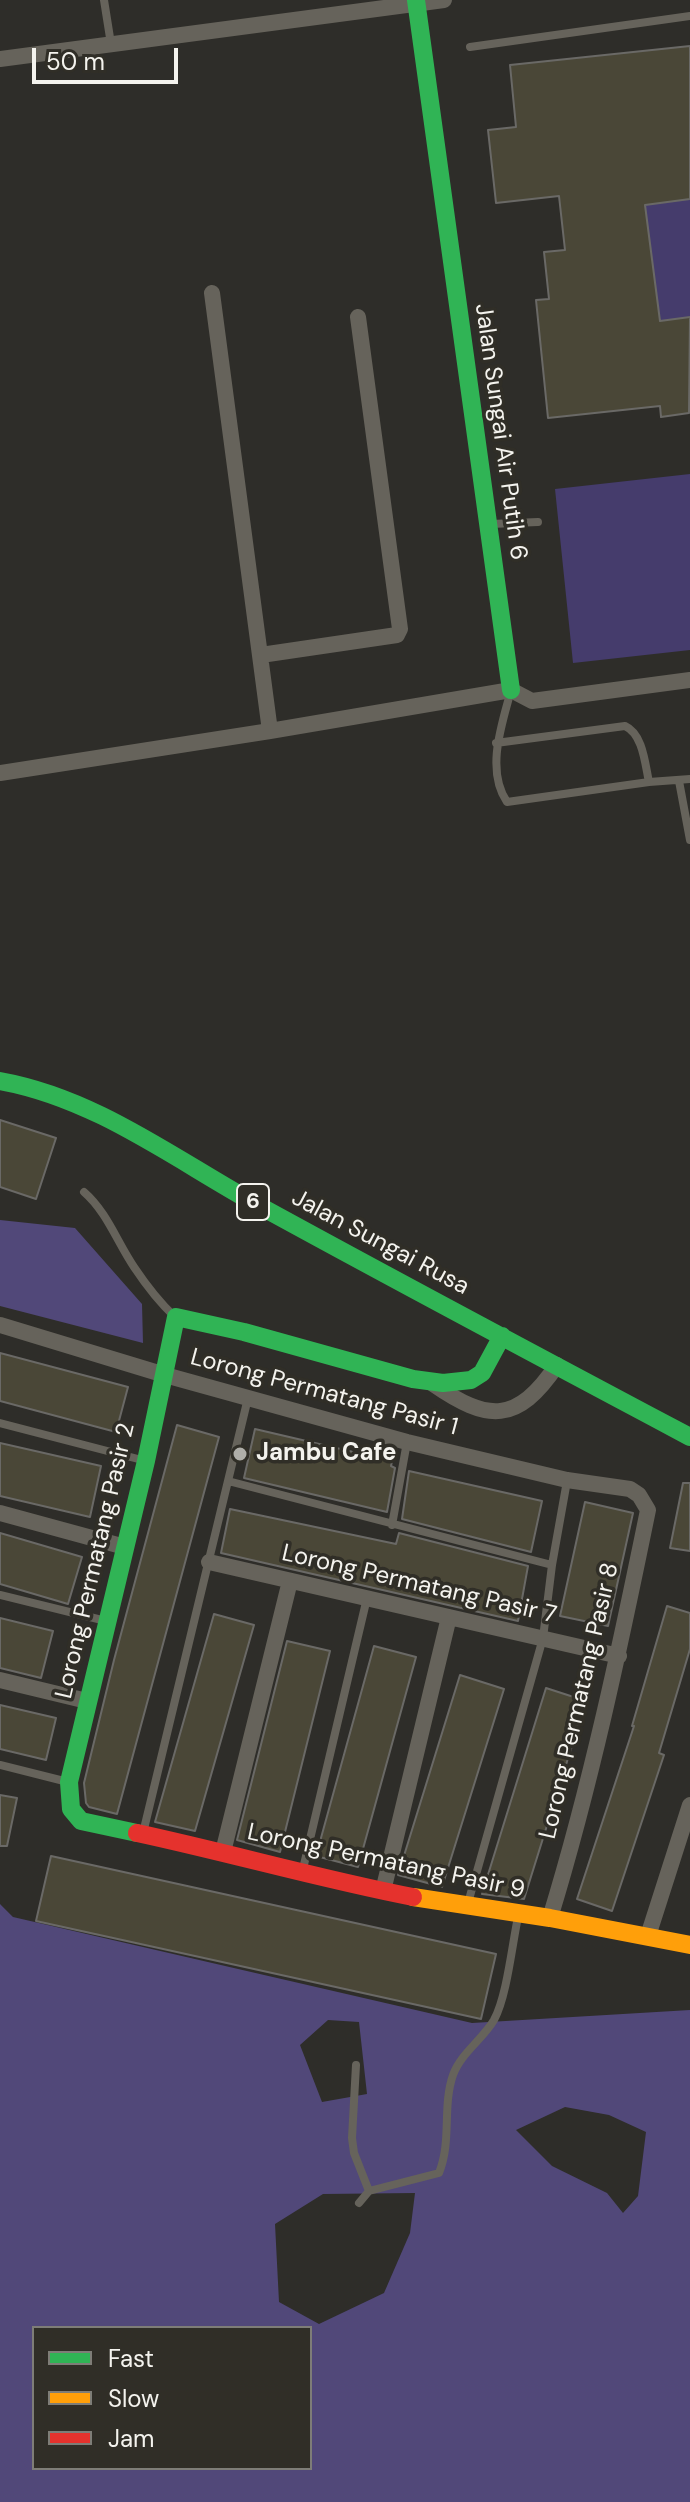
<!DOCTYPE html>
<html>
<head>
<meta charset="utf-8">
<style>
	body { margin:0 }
	#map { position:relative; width:690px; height:2502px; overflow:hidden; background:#2e2d29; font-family:"DM Sans",sans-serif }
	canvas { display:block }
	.legend { position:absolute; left:32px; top:2326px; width:280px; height:144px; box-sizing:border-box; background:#302e27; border:2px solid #7e7d77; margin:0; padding:10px 14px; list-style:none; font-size:24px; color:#f4f3ee }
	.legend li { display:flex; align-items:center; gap:16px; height:40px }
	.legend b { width:40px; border:2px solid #7e7d77 }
	.scale { position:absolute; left:32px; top:48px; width:146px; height:36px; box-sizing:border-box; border:4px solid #f4f3ee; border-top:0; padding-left:10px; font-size:24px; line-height:28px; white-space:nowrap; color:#f4f3ee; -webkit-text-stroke:6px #302e27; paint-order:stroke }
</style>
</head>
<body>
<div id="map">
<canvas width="690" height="2502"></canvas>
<ul class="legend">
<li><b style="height:10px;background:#30b455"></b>Fast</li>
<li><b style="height:10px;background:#ff9f0a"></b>Slow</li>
<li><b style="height:10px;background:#e5322d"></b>Jam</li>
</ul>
<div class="scale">50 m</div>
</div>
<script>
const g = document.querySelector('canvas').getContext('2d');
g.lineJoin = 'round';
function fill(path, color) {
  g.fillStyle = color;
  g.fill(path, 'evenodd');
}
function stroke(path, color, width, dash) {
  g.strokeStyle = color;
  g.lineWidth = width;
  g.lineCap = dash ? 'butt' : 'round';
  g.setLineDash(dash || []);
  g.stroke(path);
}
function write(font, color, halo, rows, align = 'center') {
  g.font = font + ' "DM Sans",sans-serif';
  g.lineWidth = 7;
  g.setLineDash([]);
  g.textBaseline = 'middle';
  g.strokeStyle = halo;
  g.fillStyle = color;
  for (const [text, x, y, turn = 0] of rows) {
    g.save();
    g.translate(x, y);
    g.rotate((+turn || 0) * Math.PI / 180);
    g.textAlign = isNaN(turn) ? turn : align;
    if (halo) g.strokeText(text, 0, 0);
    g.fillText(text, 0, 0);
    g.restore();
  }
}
const green = new Path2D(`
	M690 199V317L660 321 645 205Z
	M690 474V650L573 663 555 489Z`);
const forest = new Path2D(`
	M0 1220 75 1228 142 1304 143 1343 0 1306Z
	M0 1904 13 1917 472 2023 690 2010V2502H0ZM328 2020 359 2022 367 2094 322 2102 300 2045ZM565 2107 609 2115 646 2132 638 2196 623 2213 607 2193 552 2166 516 2130ZM415 2193 410 2233 384 2293 319 2324 279 2302 275 2224 323 2194ZM34 2328H310V2468H34Z`);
const building = new Path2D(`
	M690 46V199L645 205 660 321 690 317 689 413 661 417 660 406 548 418 536 300 549 299 544 252 565 250 559 196 496 203 488 130 516 127 510 65Z
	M0 1120 56 1138 36 1199 0 1187Z
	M0 1353 128 1387 116 1432 0 1401Z
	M177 1425 219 1437 117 1814 89 1807 86 1803 84 1783 114 1660Z
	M255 1429 392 1461 391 1466 395 1468 387 1512 244 1478Z
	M0 1443 101 1466 90 1517 0 1496Z
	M409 1471 542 1501 531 1552 402 1519Z
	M683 1483H690V1551L670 1548Z
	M585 1502 633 1513 608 1626 560 1616Z
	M230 1509 396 1544 399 1533 528 1566 518 1621 221 1553Z
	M0 1533 82 1557 68 1604 0 1584Z
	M667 1606 690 1613V1649L659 1753 664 1755 612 1911 577 1899 634 1726H632Z
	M214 1614 254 1625 195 1831 155 1822Z
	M0 1618 53 1631 41 1678 0 1668Z
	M287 1641 330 1651 280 1852 237 1840Z
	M374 1646 416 1657 358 1867 316 1856Z
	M460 1675 504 1689 442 1887 398 1875Z
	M546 1688 586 1701 524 1899 482 1894Z
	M0 1705 56 1718 46 1760 0 1749Z
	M0 1795 17 1798 7 1846H0Z
	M51 1856 496 1954 481 2019 36 1921Z`);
const lane = new Path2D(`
	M104 0 111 44
	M470 47 690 16
	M491 524 538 522
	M510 694C501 727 486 771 507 802L649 782 690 779
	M496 743 625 726C643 734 645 764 649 782
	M679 781 690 840
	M84 1192C107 1212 117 1242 134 1267 146 1285 159 1302 175 1317
	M0 1423 142 1460
	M228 1481 552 1565
	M392 1525 407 1442
	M0 1595 106 1621
	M0 1765 68 1782
	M143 1833 248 1398
	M302 1873 367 1598
	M468 1903 543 1638 552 1565 567 1481
	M356 2065 352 2138 354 2153 369 2191
	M359 2203 369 2191 439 2173C452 2141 442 2107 453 2075 461 2053 483 2039 494 2020 507 1996 512 1945 518 1917`);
const street = new Path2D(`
	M0 59 444 0
	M212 293 270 731
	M261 655 397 635 400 629 358 317
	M0 773 270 731 511 690 532 701 690 680
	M0 1325 165 1375 407 1442 567 1480 630 1489 639 1495 648 1510C620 1647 591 1784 550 1918
	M433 1384C488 1422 517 1424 557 1365
	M0 1513 125 1547
	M209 1562 619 1656
	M0 1680 87 1701
	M223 1852 290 1581
	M383 1891 449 1617
	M648 1936 690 1805`);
const fast = new Path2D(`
	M416 0 511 690
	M0 1081C95 1098 173 1158 256 1204 400 1283 545 1360 690 1437
	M137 1833 81 1821 71 1809 69 1782 146 1461 176 1317 244 1332 413 1379 443 1383 471 1380 482 1373 502 1336`);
const slow = new Path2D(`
	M413 1897 550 1918 690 1945`);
const jam = new Path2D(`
	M137 1833C230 1853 320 1879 413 1897`);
const markers = [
	[240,1454,8,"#afaea9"]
];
const shields = [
	[253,1202,32]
];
const shieldNames = [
	["6",253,1202]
];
const streetNames = [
	["Jalan Sungai Air Putih 6",500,432,82],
	["Jalan Sungai Rusa",380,1243,28],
	["Lorong Permatang Pasir 1",324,1393,15],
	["Lorong Permatang Pasir 2",96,1561,-77],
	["Lorong Permatang Pasir 7",419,1585,13],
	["Lorong Permatang Pasir 8",580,1701,-77],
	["Lorong Permatang Pasir 9",386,1862,12]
];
const poiNames = [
	["Jambu Cafe",256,1454]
];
fill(green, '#453c6c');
fill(forest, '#514879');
fill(building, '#4a4737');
stroke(building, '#6a6966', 2);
stroke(lane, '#66635b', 8);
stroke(street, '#66635b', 16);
stroke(fast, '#30b455', 18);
stroke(slow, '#ff9f0a', 18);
stroke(jam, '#e5322d', 18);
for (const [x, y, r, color] of markers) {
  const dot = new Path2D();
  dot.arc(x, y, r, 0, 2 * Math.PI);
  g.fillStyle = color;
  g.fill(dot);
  stroke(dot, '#302e27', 3);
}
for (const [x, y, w] of shields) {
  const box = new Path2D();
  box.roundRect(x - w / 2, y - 18, w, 36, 6);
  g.fillStyle = '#302e27';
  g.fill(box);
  stroke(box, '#f4f3ee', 2);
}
write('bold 22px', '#f4f3ee', null, shieldNames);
write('24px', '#f4f3ee', '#302e27', streetNames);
write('bold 24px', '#f4f3ee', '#302e27', poiNames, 'left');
</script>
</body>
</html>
